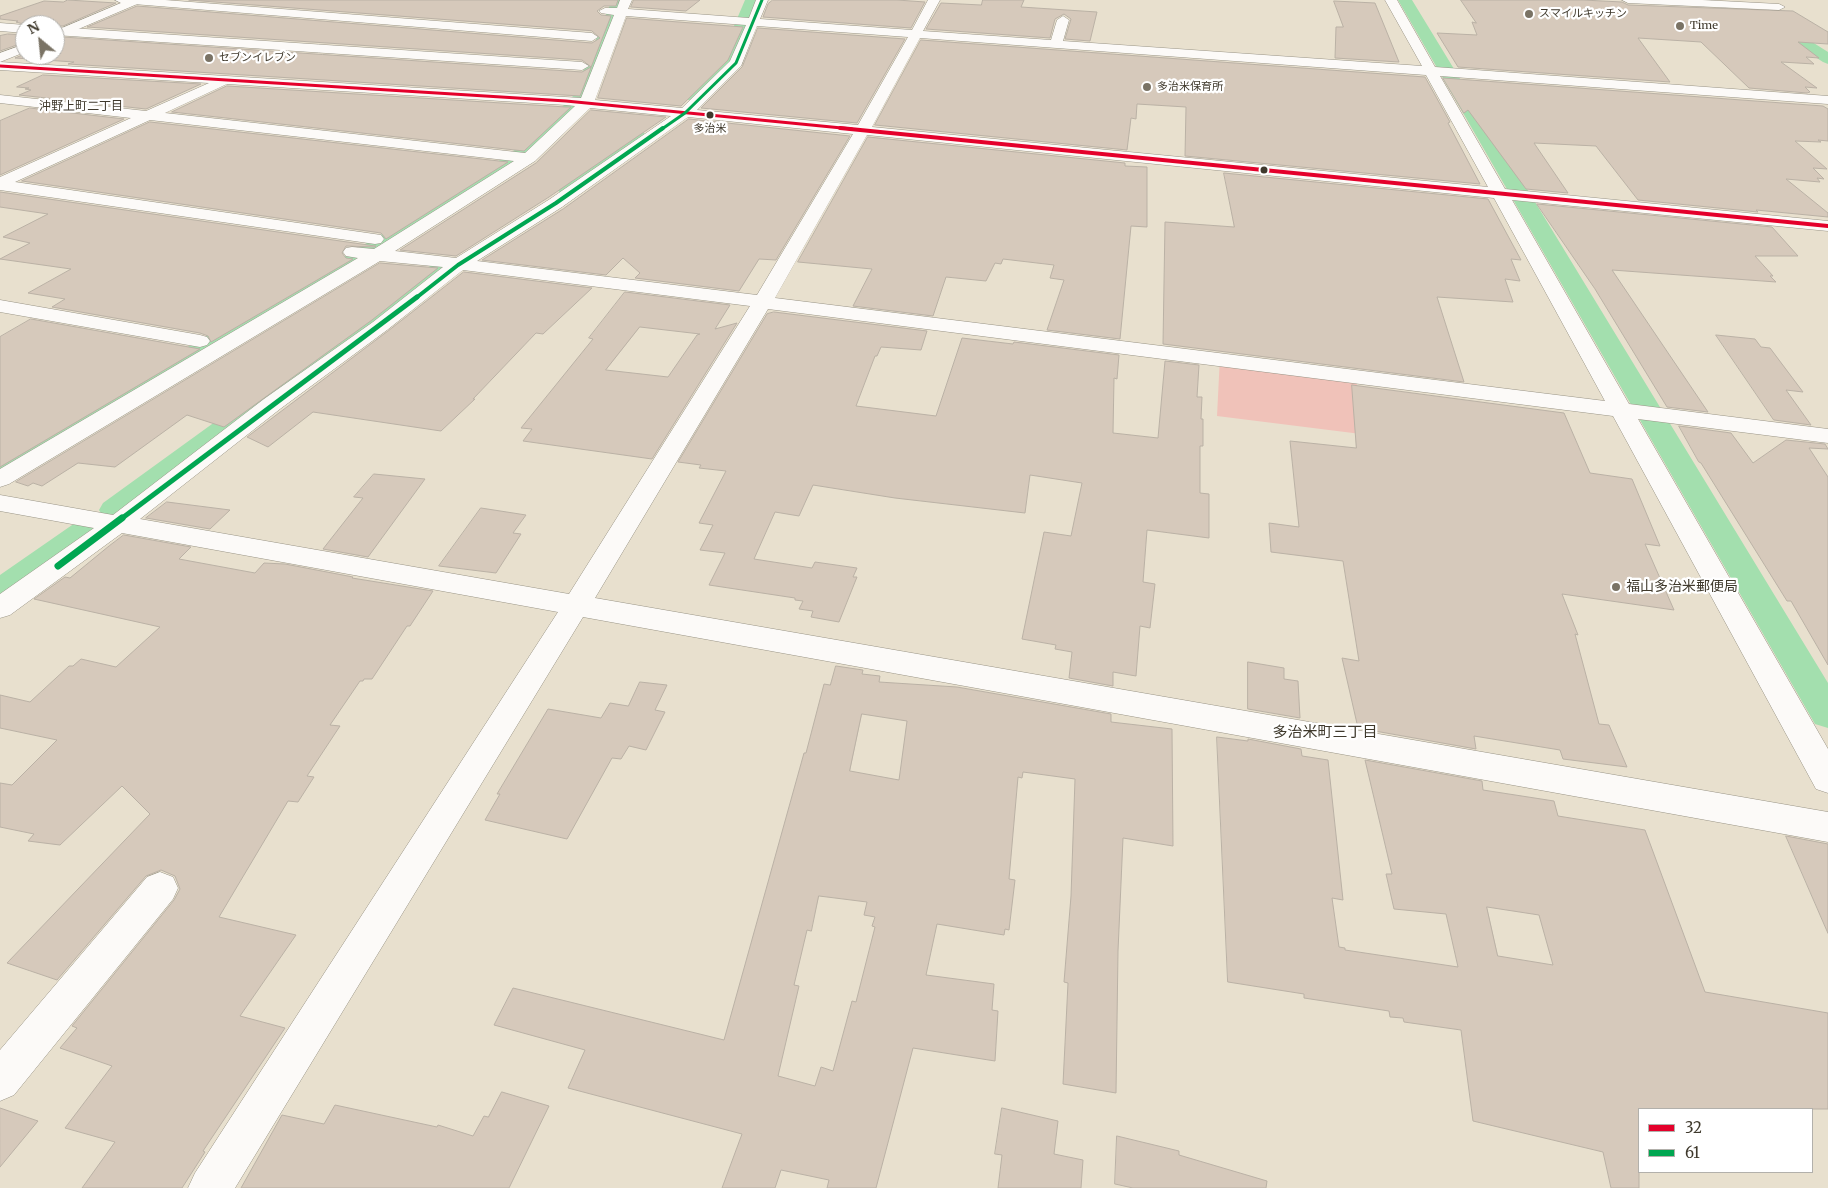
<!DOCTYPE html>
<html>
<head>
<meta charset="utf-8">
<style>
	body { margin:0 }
	#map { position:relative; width:1828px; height:1188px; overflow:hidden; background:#e8e0ce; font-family:Merriweather,serif }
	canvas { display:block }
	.legend { position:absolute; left:1638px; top:1108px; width:175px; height:65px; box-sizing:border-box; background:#fff; border:1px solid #b2b0ab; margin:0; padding:6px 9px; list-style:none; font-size:15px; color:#3f392c }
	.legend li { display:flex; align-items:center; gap:10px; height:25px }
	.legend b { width:25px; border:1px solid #b2b0ab }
	.north { position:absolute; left:15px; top:15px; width:50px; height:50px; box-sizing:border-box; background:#fff; border:1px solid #b2b0ab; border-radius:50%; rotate:332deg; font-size:14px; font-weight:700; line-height:20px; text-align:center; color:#3f392c }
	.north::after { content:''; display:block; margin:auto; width:18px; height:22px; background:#7a7365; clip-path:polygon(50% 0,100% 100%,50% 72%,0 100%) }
</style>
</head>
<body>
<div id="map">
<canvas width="1828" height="1188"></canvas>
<ul class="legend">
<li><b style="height:6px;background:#e4002b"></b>32</li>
<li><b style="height:6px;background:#00a651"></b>61</li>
</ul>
<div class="north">N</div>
</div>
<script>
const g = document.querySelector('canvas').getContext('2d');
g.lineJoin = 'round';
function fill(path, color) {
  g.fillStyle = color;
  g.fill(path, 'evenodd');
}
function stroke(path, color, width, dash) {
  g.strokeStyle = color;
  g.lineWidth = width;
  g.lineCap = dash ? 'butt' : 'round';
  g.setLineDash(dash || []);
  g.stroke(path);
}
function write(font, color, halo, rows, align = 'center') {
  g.font = font + ' Merriweather,"Noto Sans JP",serif';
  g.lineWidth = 4.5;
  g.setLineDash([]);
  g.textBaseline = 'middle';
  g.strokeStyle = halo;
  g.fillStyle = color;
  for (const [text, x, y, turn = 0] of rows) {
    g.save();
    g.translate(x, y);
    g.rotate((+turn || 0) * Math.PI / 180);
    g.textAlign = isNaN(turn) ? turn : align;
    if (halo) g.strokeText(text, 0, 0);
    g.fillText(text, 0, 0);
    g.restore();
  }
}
const green = new Path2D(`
	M1220 356 1356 373 1361 434 1217 416Z`);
const canal = new Path2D(`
	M612 0H626L589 98 541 148 472 197 339 279 10 473 0 476V455L323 269 458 189 529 140 573 96Z
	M745 0H759L734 63 697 100H685L683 97 685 94 719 61Z
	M1398 0H1412L1828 683V728L1815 724Z
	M1766 15 1771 16 1828 52V64L1823 62 1761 22 1759 19 1761 16Z
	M638 132 644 133 647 137 644 141 574 193 567 195 560 193 557 189 560 185 632 133Z
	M441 262 449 264 452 269 449 274 125 517 114 520 103 517 99 510 103 503 433 264Z
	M86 520 97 523 101 530 97 537 11 599 0 602V575L75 523Z`);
const building = new Path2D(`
	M68 0 116 3 63 26 27 25 16 22 18 21 0 19V16L44 1 63 2Z
	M189 0H618L616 6H604L597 11 601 15 611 16 580 96 68 64 74 62 15 58 25 54 55 55V41L63 37 582 72 591 67 582 60 87 27 137 6 592 43 600 38 592 31Z
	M634 0H700L686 11 631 7Z
	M773 0H897L925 2 911 28 763 17 768 4Z
	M983 0H1024L1021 7 1097 12 1090 41 1065 39 1071 19 1064 14 1055 19 1050 38 926 29 941 3 981 5Z
	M1461 0H1583L1622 2 1628 5 1793 11 1828 32V44L1798 42 1819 58 1806 57 1814 64 1781 62 1817 88 1805 87 1810 92 1807 93 1749 88 1701 42 1638 38 1670 82 1458 67 1437 33 1477 35 1472 22 1476 23Z
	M1334 1 1375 3 1399 62 1335 58 1336 27H1343Z
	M627 18 743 27 728 60 681 106 598 98Z
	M758 28 905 39 857 123 701 108 742 67Z
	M8 34 25 35V42L0 51V36Z
	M921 40 1425 77 1450 122 1448 123 1480 184 1185 156 1186 107 1137 104 1136 119 1131 118 1127 150 875 125Z
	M43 75 201 84 146 109 19 95 31 90 25 89 29 88 17 87Z
	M1443 78 1823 106 1828 109V141L1818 140 1821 142 1795 141 1827 169 1813 168 1824 179 1817 178 1820 182 1786 179 1828 213V217L1756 210 1758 212 1638 200 1596 146 1534 143 1568 193 1526 189 1468 110 1464 113Z
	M227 86 566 107H571L524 151 172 112Z
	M30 108 124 119 0 175V121Z
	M591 110 666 117 549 197 456 256 400 250 536 163Z
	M689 119 850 136 776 260 759 259 739 291 635 278 640 273 623 258 606 275 482 260 563 209Z
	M150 122 508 162 386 239 381 233 22 181Z
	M868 137 1125 163V166L1147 167V227L1131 226 1120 339 1047 330 1064 280 1050 278 1054 265 1003 259 1001 264 995 263 986 281 946 277 933 316 853 306 872 269 798 262Z
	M1224 173 1488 199 1521 260 1511 259 1520 281 1505 279 1513 302 1437 297 1464 382 1163 344 1165 222 1234 227Z
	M0 192 375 246H376L374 247 346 246 342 253 346 258 353 259 211 342 208 336 200 333 52 307 65 299 28 293 71 269 0 259 30 243 3 237 48 214 0 207Z
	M1537 204 1772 227 1798 256H1755L1773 276H1770L1776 282 1612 270 1708 412 1667 407 1595 289Z
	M380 263 438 268 372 320 224 427 187 415 115 467 78 463 42 486 33 483 28 486 16 482Z
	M464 272 592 288 543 334 536 333 473 399H475L441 431 313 412 268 447 247 437 388 331Z
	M625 292 730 305 715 329 737 323 652 459 523 441 532 429 521 428 593 339 589 338ZM640 327 700 334 697 335 668 377 606 370Z
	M774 312 927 331 921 350 881 347 877 356H875L856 406 936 416 962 338 1013 344 1014 342 1119 355 1117 379 1114 378 1113 433 1158 438 1165 361 1199 365 1197 397H1202L1201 419H1203V446H1200V493L1209 494V538L1147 530 1143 582 1155 584 1150 628 1140 626 1136 676 1113 672V686L1069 678 1072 652 1055 649 1056 645 1022 639 1044 532 1071 536 1082 483 1030 475 1025 513 895 498 813 485 799 516 775 512 754 559 812 568 815 562 857 568 853 577H857L839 622 811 617 813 611 799 609 803 601 795 600V598L709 585 725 553 700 550 713 525 699 523 726 471 699 468 701 465 678 462 767 314Z
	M31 319 200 349 0 467V337Z
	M1716 335 1755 339 1761 347 1770 348 1803 392 1786 390 1811 425 1774 420Z
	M1352 385 1564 413 1590 473 1632 479 1660 546 1645 544 1674 610 1562 594 1578 635 1575 634 1599 724 1609 725 1627 767 1563 759 1560 750 1474 736 1476 749 1358 728 1342 658 1359 661 1343 561 1271 552 1269 523 1299 527 1290 441 1356 448Z
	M1679 426 1731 433 1753 463 1786 440 1825 444 1828 449 1809 448 1828 477V665L1791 601H1787L1701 463 1699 462Z
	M374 474 425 479 368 557 323 549 363 498 354 497Z
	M167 502 230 510 210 529 146 518Z
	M481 508 526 515 513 533 521 534 496 573 439 566Z
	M124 535 191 547 179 559 255 573 264 563 285 564 353 577 352 578 433 591 410 626H407L372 679H364L363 681H360L330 725 340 726 307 776 314 777 298 802 288 801 219 917 296 935 240 1016 285 1028 203 1151 205 1152 182 1188H82L115 1142 65 1128 112 1066 60 1048 77 1028 72 1026 174 900 180 889 175 876 161 870 146 876 57 980 7 963 150 814 122 786 60 845 28 841 34 834 0 827V783L12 785 57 740 0 728V695L30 702 69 666H73L81 659 116 667 160 627 34 599 65 577 70 578 109 546Z
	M1248 662 1284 668V679L1298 681 1300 718 1248 709Z
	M836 666 863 670 862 674 880 676 879 682 957 687 1111 714V722L1172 729 1173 846 1123 838 1118 951 1116 1093 1063 1084 1068 983 1064 982 1071 896 1075 779 1023 772 1022 778 1018 777 1009 879 1015 880 1009 930 1005 929 1004 935 937 924 926 975 994 984 992 1010 998 1011 995 1061 913 1048 876 1188H827L829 1180 781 1170 775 1188H722L742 1134 568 1088 585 1050 494 1025 513 988 724 1040 804 753H806L824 684 830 685ZM862 714 907 721 899 780 850 771ZM819 896 867 902 864 915 875 917 872 926 875 927 856 1002 852 1001 833 1071 821 1067 815 1086 778 1076 799 986 794 985 807 930 811 931Z
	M640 682 667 685 655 710 665 712 646 750 629 746 621 759 612 758 567 839 485 820 500 794H497L548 709 601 718 610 703 628 706Z
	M1217 737 1248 741V739L1301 749 1302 756 1328 760 1343 900 1332 898 1339 947 1345 948V950L1458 967 1446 914 1394 909 1386 874H1392L1365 760 1482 781 1483 790 1554 801 1558 816 1645 830 1705 992 1828 1013V1109H1639V1188H1611L1603 1152 1473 1121 1461 1030 1404 1022 1403 1018 1390 1017 1389 1011 1304 998V994L1228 982ZM1487 907 1539 915 1553 965 1498 956Z
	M1786 836 1828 844V933Z
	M502 1092 549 1106 509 1188H241L282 1115 324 1124 335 1105 437 1127 438 1125 473 1136 484 1116 488 1117Z
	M0 1108 38 1121 0 1167Z
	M1002 1108 1058 1121 1054 1154 1083 1160 1081 1188H998L1002 1155 995 1154Z
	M1117 1136 1179 1151V1155L1267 1181 1266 1188H1133L1115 1184Z`);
const street = new Path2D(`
	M115 0H165L592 33 598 37 592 41 121 3Z
	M620 0H632L628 9 749 18 756 0H768L760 19 912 30 928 0H940L923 31 1051 40 1057 20 1063 16 1069 20 1063 41 1422 66 1385 0H1397L1435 67 1828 96V104L1440 76 1505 189 1828 221V231L1512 200 1629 404 1828 429V443L1638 419 1828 749V793L1816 789 1613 416 768 309 595 598 1828 812V842L583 617 235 1188H188L195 1173 558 612 122 533 10 615 0 618V594L94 528 0 511V495L113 515 264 399 373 322 443 267 380 261 9 484 0 487V469L358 258 346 256 343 252 346 248 352 247 374 249 514 161 150 120 15 182 381 235 384 239 381 243 375 244 0 190V177L131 118 0 103V95L146 111 209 83 0 70V62L581 98 614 15 601 13 599 11 605 8H617ZM626 16 746 25 730 61 682 108 595 100ZM757 26 908 37 858 125 697 110 741 66ZM920 38 1426 75 1488 187 872 127ZM227 84 566 105 575 106 525 153 165 113ZM590 108 671 116 550 199 456 258 395 251 535 161ZM688 117 853 134 757 295 477 261 562 207ZM867 135 1494 198 1605 401 775 298ZM463 270 750 306 569 594 140 519 280 409 387 330Z
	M1622 0H1702L1779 4 1785 7 1779 10 1628 3Z
	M0 23 25 25V33L0 31Z
	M55 27 582 62 589 66 582 70 55 35Z
	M0 300 200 335 207 337 210 341 207 345 200 347 0 312Z
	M160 872 173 877 178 888 173 899 14 1095 0 1101V1050L147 877Z`);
const secondary = new Path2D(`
	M128 0H144L142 2 55 39V31Z
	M25 44V52L0 62V53Z`);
const bus1Far1 = new Path2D(`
	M0 66 566 101 852 129`);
const bus1 = new Path2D(`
	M840 128 1828 226`);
const bus2Far3 = new Path2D(`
	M662 129 685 113 736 63 762 0`);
const bus2Far2 = new Path2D(`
	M416 298 458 265 556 203 663 128`);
const bus2Far1 = new Path2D(`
	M121 519 417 297`);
const bus2 = new Path2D(`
	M58 566 122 518`);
const markers = [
	[1529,14,5,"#7a7365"],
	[1680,26,5,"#7a7365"],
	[209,58,5,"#7a7365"],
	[1147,87,5,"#7a7365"],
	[710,115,4.5,"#3f392c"],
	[1264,170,4.5,"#3f392c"],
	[1616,587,5,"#7a7365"]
];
const farPoinames = [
	["スマイルキッチン",1539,14],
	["Time",1690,26],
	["セブンイレブン",219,58],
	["多治米保育所",1157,87]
];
const farBusnames = [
	["多治米",710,129]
];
const farNeighbourhoodnames = [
	["沖野上町二丁目",81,107]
];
const poiNames = [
	["福山多治米郵便局",1626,587]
];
const neighbourhoodNames = [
	["多治米町三丁目",1325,733]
];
fill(green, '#f0c2b9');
fill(canal, '#a3dfae');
fill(building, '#d6c9bb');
stroke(building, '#bab1a5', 1);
stroke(street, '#999486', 1);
stroke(secondary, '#999486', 1);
fill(street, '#fcfaf8');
fill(secondary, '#fcfaf8');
stroke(bus1Far1, '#e4002b', 3);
stroke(bus1, '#e4002b', 4);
stroke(bus2Far3, '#00a651', 3);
stroke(bus2Far2, '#00a651', 4);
stroke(bus2Far1, '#00a651', 5);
stroke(bus2, '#00a651', 7);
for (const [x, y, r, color] of markers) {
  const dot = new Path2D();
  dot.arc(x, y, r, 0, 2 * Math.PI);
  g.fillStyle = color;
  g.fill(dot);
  stroke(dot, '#fff', 2);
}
write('11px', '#3f392c', '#fff', farPoinames, 'left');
write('11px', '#3f392c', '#fff', farBusnames);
write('12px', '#3f392c', '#fff', farNeighbourhoodnames);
write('14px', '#3f392c', '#fff', poiNames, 'left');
write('15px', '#3f392c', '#fff', neighbourhoodNames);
</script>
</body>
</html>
